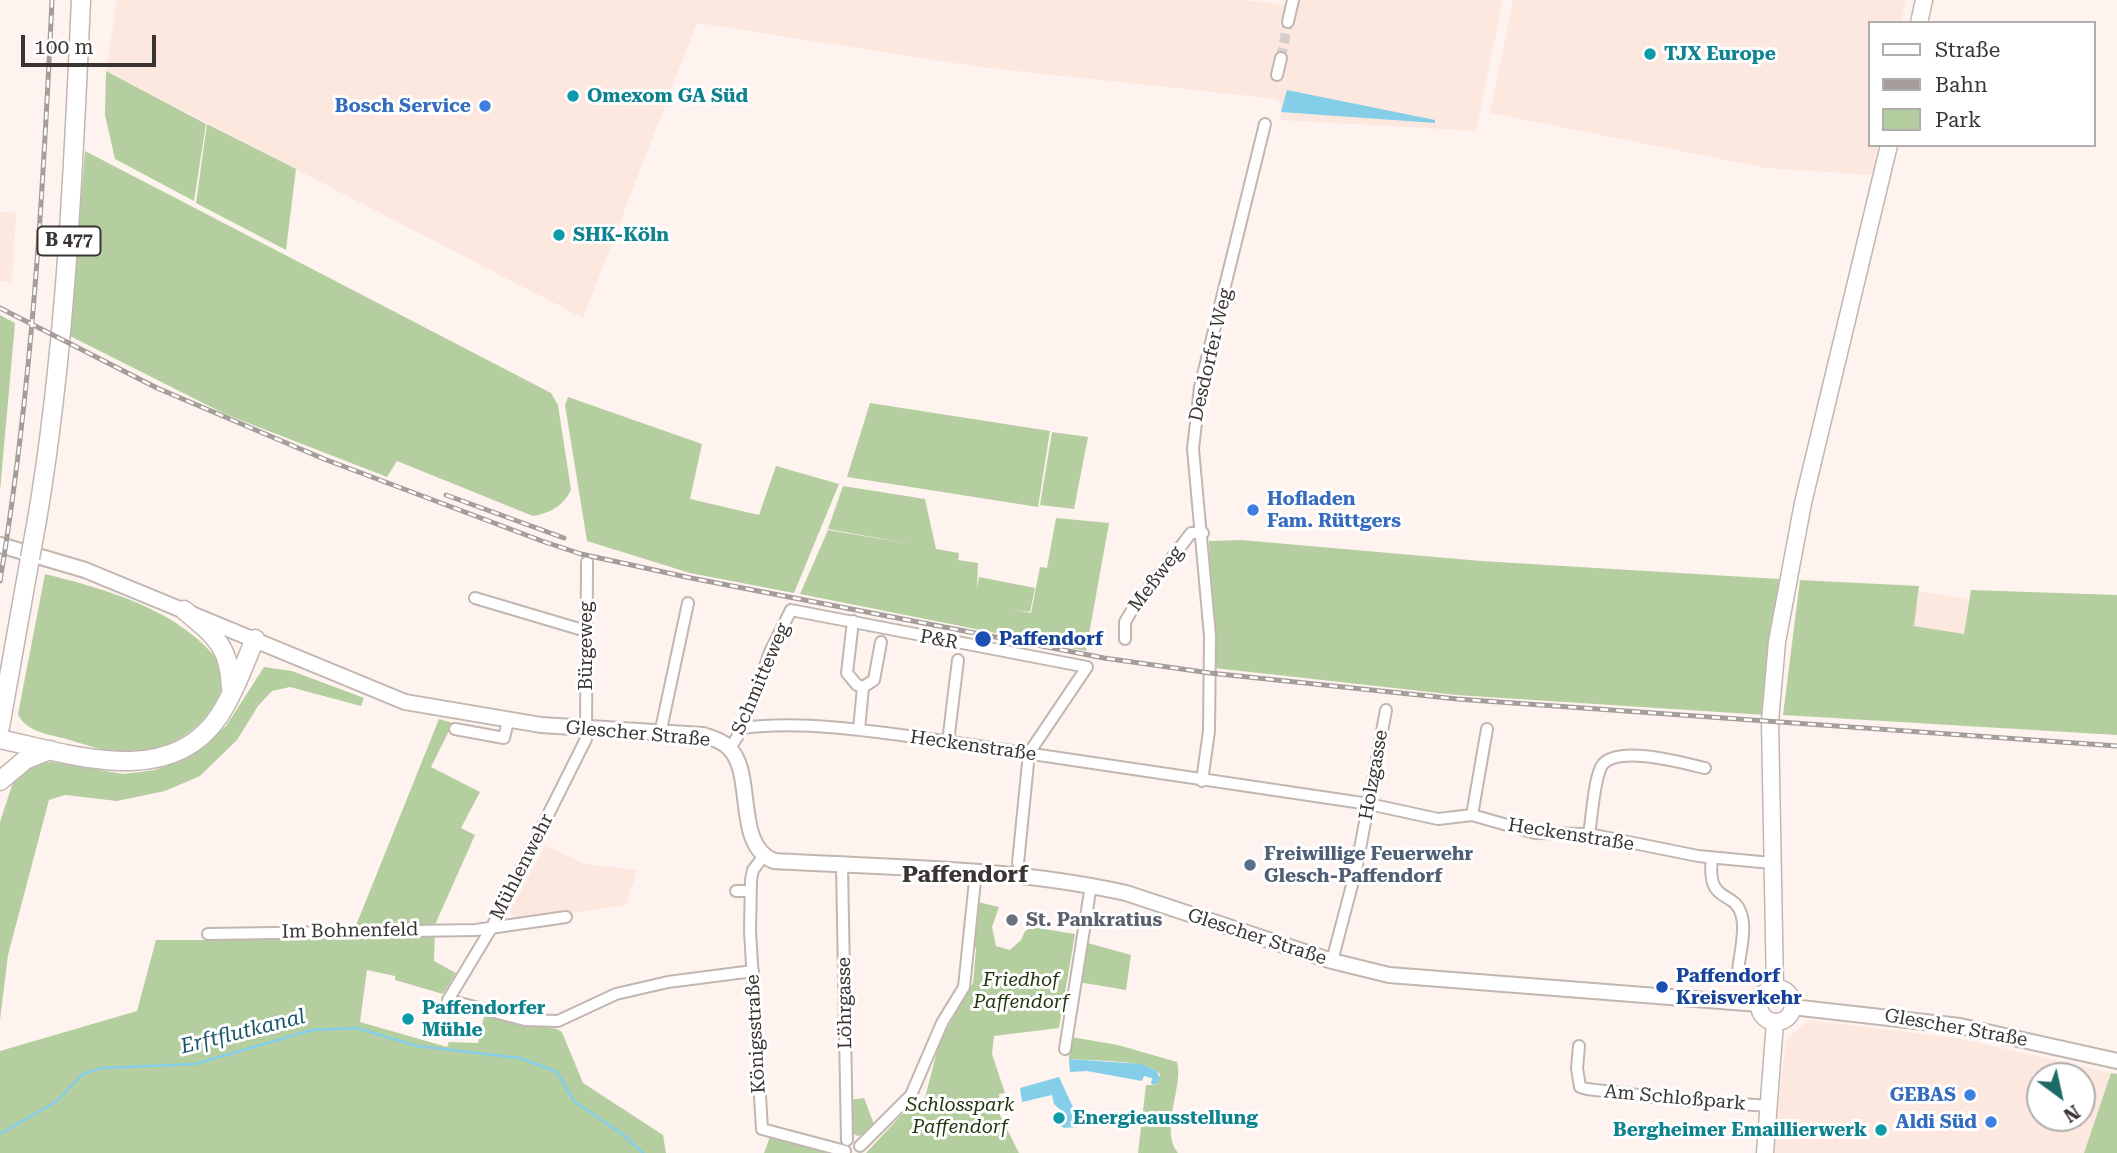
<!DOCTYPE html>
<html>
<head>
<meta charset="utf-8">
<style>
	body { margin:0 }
	#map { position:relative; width:2117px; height:1153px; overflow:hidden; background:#fef3ef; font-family:"Roboto Serif",serif }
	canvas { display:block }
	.legend { position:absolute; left:1868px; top:21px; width:228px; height:126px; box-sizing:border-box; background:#fff; border:2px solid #b0aead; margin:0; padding:9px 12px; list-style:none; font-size:21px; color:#3a3533 }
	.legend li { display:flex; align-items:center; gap:14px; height:35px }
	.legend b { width:35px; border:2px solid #b0aead }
	.north { position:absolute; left:2026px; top:1062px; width:70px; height:70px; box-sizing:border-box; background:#fff; border:2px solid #b0aead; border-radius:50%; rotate:147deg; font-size:19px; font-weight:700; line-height:28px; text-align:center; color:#3a3533 }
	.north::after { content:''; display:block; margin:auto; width:24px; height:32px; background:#1e6a66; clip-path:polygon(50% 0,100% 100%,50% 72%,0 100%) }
	.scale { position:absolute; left:21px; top:35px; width:135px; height:32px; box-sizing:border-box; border:4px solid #3a3533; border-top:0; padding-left:9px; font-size:21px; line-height:24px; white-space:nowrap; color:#3a3533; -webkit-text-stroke:5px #fff; paint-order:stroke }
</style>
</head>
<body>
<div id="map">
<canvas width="2117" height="1153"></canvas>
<ul class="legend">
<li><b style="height:9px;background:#fff"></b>Straße</li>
<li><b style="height:9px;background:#a59d9a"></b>Bahn</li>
<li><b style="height:19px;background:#b5cea0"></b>Park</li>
</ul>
<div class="north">N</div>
<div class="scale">100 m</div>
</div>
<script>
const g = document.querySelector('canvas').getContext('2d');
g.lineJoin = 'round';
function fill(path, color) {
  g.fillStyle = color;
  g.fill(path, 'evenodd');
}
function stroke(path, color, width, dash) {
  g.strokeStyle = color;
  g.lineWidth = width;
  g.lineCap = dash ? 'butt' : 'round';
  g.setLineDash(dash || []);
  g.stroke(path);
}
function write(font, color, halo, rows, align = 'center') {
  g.font = font + ' "Roboto Serif",serif';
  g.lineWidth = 6;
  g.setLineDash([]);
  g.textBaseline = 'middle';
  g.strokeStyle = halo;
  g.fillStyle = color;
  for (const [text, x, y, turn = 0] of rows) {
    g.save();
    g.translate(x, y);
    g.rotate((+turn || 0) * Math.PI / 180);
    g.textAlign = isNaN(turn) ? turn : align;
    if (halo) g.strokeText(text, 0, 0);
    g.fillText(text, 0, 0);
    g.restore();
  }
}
const built = new Path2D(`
	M117 0H1244L1289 5 1290 0H1503L1476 131 1281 120 1280 102 1268 98 980 67 697 23 583 318 106 71Z
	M1513 0H1906L1901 23H1870V145H1878L1872 175 1766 168 1490 113Z
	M0 212 16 213 12 282 0 281Z
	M1919 591 1969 599 1964 634 1913 627Z
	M545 845 585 864 637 870 626 905 516 921 510 911Z
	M1808 1020 1958 1038 2111 1073 2087 1153H1773L1786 1040ZM2040 1076H2082V1118H2040Z`);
const green = new Path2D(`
	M106 71 206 124 194 201 115 159 105 115Z
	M207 124 296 169 286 250 196 203Z
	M85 151 551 393 558 405 571 490C562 507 550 513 533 516L397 461 387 477 225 414 70 336Z
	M0 315 15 323 0 491Z
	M568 397 702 444 690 499 759 515 776 466 839 484 794 593 690 573 587 541 565 405Z
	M870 403 1050 431 1038 507 847 477Z
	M1052 432 1088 437 1074 509 1040 505Z
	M843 486 925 499 936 549 959 553 958 560 978 563 977 590 979 577 1035 588 1030 612 1011 609 1031 613 1040 567 1047 568 1056 518 1109 523 1086 651 800 594 828 530 916 545 828 529Z
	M1241 540 1481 561 1779 579 1765 715 1457 695 1214 668 1209 541Z
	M45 574C109 590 189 612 226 672 218 720 175 753 126 753 106 752 83 744 63 738 48 735 24 730 18 714Z
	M1800 580 1919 586 1914 626 1964 634 1971 590 2117 595V735L1783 715Z
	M264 667 292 671 364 698 361 706 290 687 272 691 258 706 237 740 200 776 165 791 117 801 65 795 49 800 8 955 0 1020V822L13 782 29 766 51 762 124 774 155 770 183 760 226 726Z
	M439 719 453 723 431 767 480 792 461 828 475 835 434 927 355 928Z
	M978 902 999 907 992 927 996 946 1010 950 1021 940 1025 931 1032 927 1075 934 1059 1028 994 1036 992 1054 1005 1093 999 1094 1000 1102 996 1107 1019 1153H866L907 1109 925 1098 939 1043 973 983 976 949 973 942Z
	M435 933 434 961 456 973 443 994 395 980V976L367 970 360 1022 447 1047 449 1042 478 1043 484 1016 557 1029 562 1032 583 1083 663 1135 666 1153H0V1051L137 1011 156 940H221L234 935Z
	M1084 942 1131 955 1126 990 1078 982Z
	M1071 1037 1118 1045 1177 1062C1184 1085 1159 1130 1178 1153H1138L1146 1085H1156L1160 1074C1148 1059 1089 1061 1069 1059Z
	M2111 1073 2117 1074V1153H2084Z
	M864 1098 874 1124 863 1135 857 1136 853 1133 850 1100Z
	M771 1134 827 1152V1153H764Z`);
const water = new Path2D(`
	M1287 90 1435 120V123L1281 112Z
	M1069 1059 1141 1064 1157 1071 1160 1080 1155 1085 1151 1084 1152 1078 1144 1076 1142 1081 1087 1071 1070 1072Z
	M1059 1077 1077 1116V1127L1064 1128 1058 1124 1066 1122C1065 1112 1061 1111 1054 1104L1052 1095 1022 1102 1020 1088Z`);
const stream = new Path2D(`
	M0 1134 57 1101 83 1074 102 1068 195 1064 312 1030 357 1028 417 1046 520 1058 557 1072 574 1101 625 1136 643 1153`);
const minorTunnel = new Path2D(`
	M1281 58 1288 22`);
const minor = new Path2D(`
	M1288 22 1293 0
	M1277 75 1281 58
	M587 562 586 739 492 927 448 1000 525 1020 558 1021 616 994 668 982 753 971
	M475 598 586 631
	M853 621 847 673 857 685 863 687 859 730
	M1125 639V622L1132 610 1191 533H1203
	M863 687 874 680 881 642
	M743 728C810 719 897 735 965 744 1100 763 1234 785 1369 804L1438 819 1472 815 1535 833 1589 834 1698 856 1771 863
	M455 729 504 738 508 721
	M660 734 688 603
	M948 742 958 660
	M730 748 743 728 770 652 791 610 1087 667 1029 753 1018 863
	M1202 781 1209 731 1210 636 1193 449 1200 387 1265 124
	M1472 815 1487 729
	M1589 834C1592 818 1594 775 1603 764 1620 745 1683 763 1705 768
	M763 857 753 870 751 880 750 931 762 1129 845 1151
	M1712 858C1706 907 1736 888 1742 917 1746 933 1739 956 1738 972
	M842 865 847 1140
	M736 891H750
	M208 934 476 930 566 917
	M1332 961 1356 870 1386 710
	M1579 1046 1577 1068 1580 1087 1587 1089 1680 1100 1770 1106
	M1065 1049 1091 885
	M860 1146 911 1095 942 1023 964 987 976 871`);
const tertiary = new Path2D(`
	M0 545 85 570 405 702 541 725 703 735C712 738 721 740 728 747 756 772 733 845 774 861 892 868 1010 867 1126 893L1332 961 1389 975 1759 1004
	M1792 1007 1960 1026 2117 1061`);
const secondary = new Path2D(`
	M1919 23 1924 0
	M1759 1005a17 17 0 1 1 34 0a17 17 0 1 1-34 0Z
	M1775 989 1770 721 1777 642 1803 503 1889 145
	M1765 1153 1775 1022`);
const primary = new Path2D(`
	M37 520C66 348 73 174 81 0
	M184 610C215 636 230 646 231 689
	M0 727 30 558
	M0 739C69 754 170 790 219 716 234 693 244 665 255 639
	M0 781 25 760 50 750`);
const rail = new Path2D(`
	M0 308 157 388 324 459 542 541 581 554 691 578 1104 658 1210 673 1457 699 2117 746
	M446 495 564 538
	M0 581C32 389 43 195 52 0`);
const primaryBridge = new Path2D(`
	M30 558 37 520`);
const markers = [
	[1650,54,7,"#0f9aa8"],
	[573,96,7,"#0f9aa8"],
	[485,106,7,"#3f7fe0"],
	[559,235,7,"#0f9aa8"],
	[1253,510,7,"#3f7fe0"],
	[983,639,9,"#1a4fb4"],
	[1250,865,7,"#5c6f8a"],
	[1012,920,7,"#6b7280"],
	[1662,987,7,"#1a4fb4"],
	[408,1019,7,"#0f9aa8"],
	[1970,1095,7,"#3f7fe0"],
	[1059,1118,7,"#0f9aa8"],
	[1991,1122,7,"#3f7fe0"],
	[1881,1130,7,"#0f9aa8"]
];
const shields = [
	[69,241,63]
];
const shieldNames = [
	["B 477",69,241]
];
const cultureNames = [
	["TJX Europe",1664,54],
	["Omexom GA Süd",587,96],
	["SHK-Köln",573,235],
	["Paffendorfer",422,1008],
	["Mühle",422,1030],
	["Energieausstellung",1073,1118],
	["Bergheimer Emaillierwerk",1867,1130,"right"]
];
const shopNames = [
	["Bosch Service",471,106],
	["Hofladen",1267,499,"left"],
	["Fam. Rüttgers",1267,521,"left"],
	["GEBAS",1956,1095],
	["Aldi Süd",1977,1122]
];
const streetNames = [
	["Desdorfer Weg",1211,355,-77],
	["Meßweg",1156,579,-53],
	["P&R",939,640,10],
	["Bürgeweg",586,646,-90],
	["Schmitteweg",761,679,-67],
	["Glescher Straße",638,734,5],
	["Heckenstraße",973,746,8],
	["Holzgasse",1374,775,-80],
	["Heckenstraße",1571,835,9],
	["Mühlenwehr",522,867,-63],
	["Im Bohnenfeld",350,931,-1],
	["Glescher Straße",1257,937,18],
	["Löhrgasse",845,1003,-91],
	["Glescher Straße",1956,1028,10],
	["Königsstraße",756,1034,-93],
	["Am Schloßpark",1675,1098,5]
];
const transitNames = [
	["Paffendorf",999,639],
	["Paffendorf",1676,976],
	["Kreisverkehr",1676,998]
];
const serviceNames = [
	["Freiwillige Feuerwehr",1264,854],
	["Glesch-Paffendorf",1264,876]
];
const worshipNames = [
	["St. Pankratius",1026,920]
];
const parkNames = [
	["Friedhof",1021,980],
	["Paffendorf",1021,1002],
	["Schlosspark",960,1105],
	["Paffendorf",960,1127]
];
const waterNames = [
	["Erftflutkanal",243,1032,-14]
];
const quarterNames = [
	["Paffendorf",965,875]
];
fill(built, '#fde8df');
fill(green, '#b5cea0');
fill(water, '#85cee9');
stroke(stream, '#85cee9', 2.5);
stroke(minorTunnel, '#d7cdc9', 10, [10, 5]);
stroke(minor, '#c2b6b0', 14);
stroke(tertiary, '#c2b6b0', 18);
stroke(secondary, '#c2b6b0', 19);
stroke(primary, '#c2b6b0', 21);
stroke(minor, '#fff', 10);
stroke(tertiary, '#fff', 14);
stroke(secondary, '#fff', 16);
stroke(primary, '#fff', 18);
stroke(rail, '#a59d9a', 5);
stroke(rail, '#fff', 2.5, [8]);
stroke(primaryBridge, '#c2b6b0', 21, []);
stroke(primaryBridge, '#fff', 18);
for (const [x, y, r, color] of markers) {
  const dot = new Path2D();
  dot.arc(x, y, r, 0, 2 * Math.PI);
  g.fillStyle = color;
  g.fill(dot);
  stroke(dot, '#fff', 2.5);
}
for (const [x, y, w] of shields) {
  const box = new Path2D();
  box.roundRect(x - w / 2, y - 14.5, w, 29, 5);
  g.fillStyle = '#fff';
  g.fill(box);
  stroke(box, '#3a3533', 2);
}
write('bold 18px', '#3a3533', null, shieldNames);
write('bold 19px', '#0d838f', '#fff', cultureNames, 'left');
write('bold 19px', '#366cbe', '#fff', shopNames, 'right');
write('19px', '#3a3533', '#fff', streetNames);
write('bold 19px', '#164399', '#fff', transitNames, 'left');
write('bold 19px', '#4e5e75', '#fff', serviceNames, 'left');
write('bold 19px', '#5b616d', '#fff', worshipNames, 'left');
write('italic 19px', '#24360f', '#fff', parkNames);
write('italic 21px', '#1a5669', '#fff', waterNames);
write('bold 23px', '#3a3533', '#fff', quarterNames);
</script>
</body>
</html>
